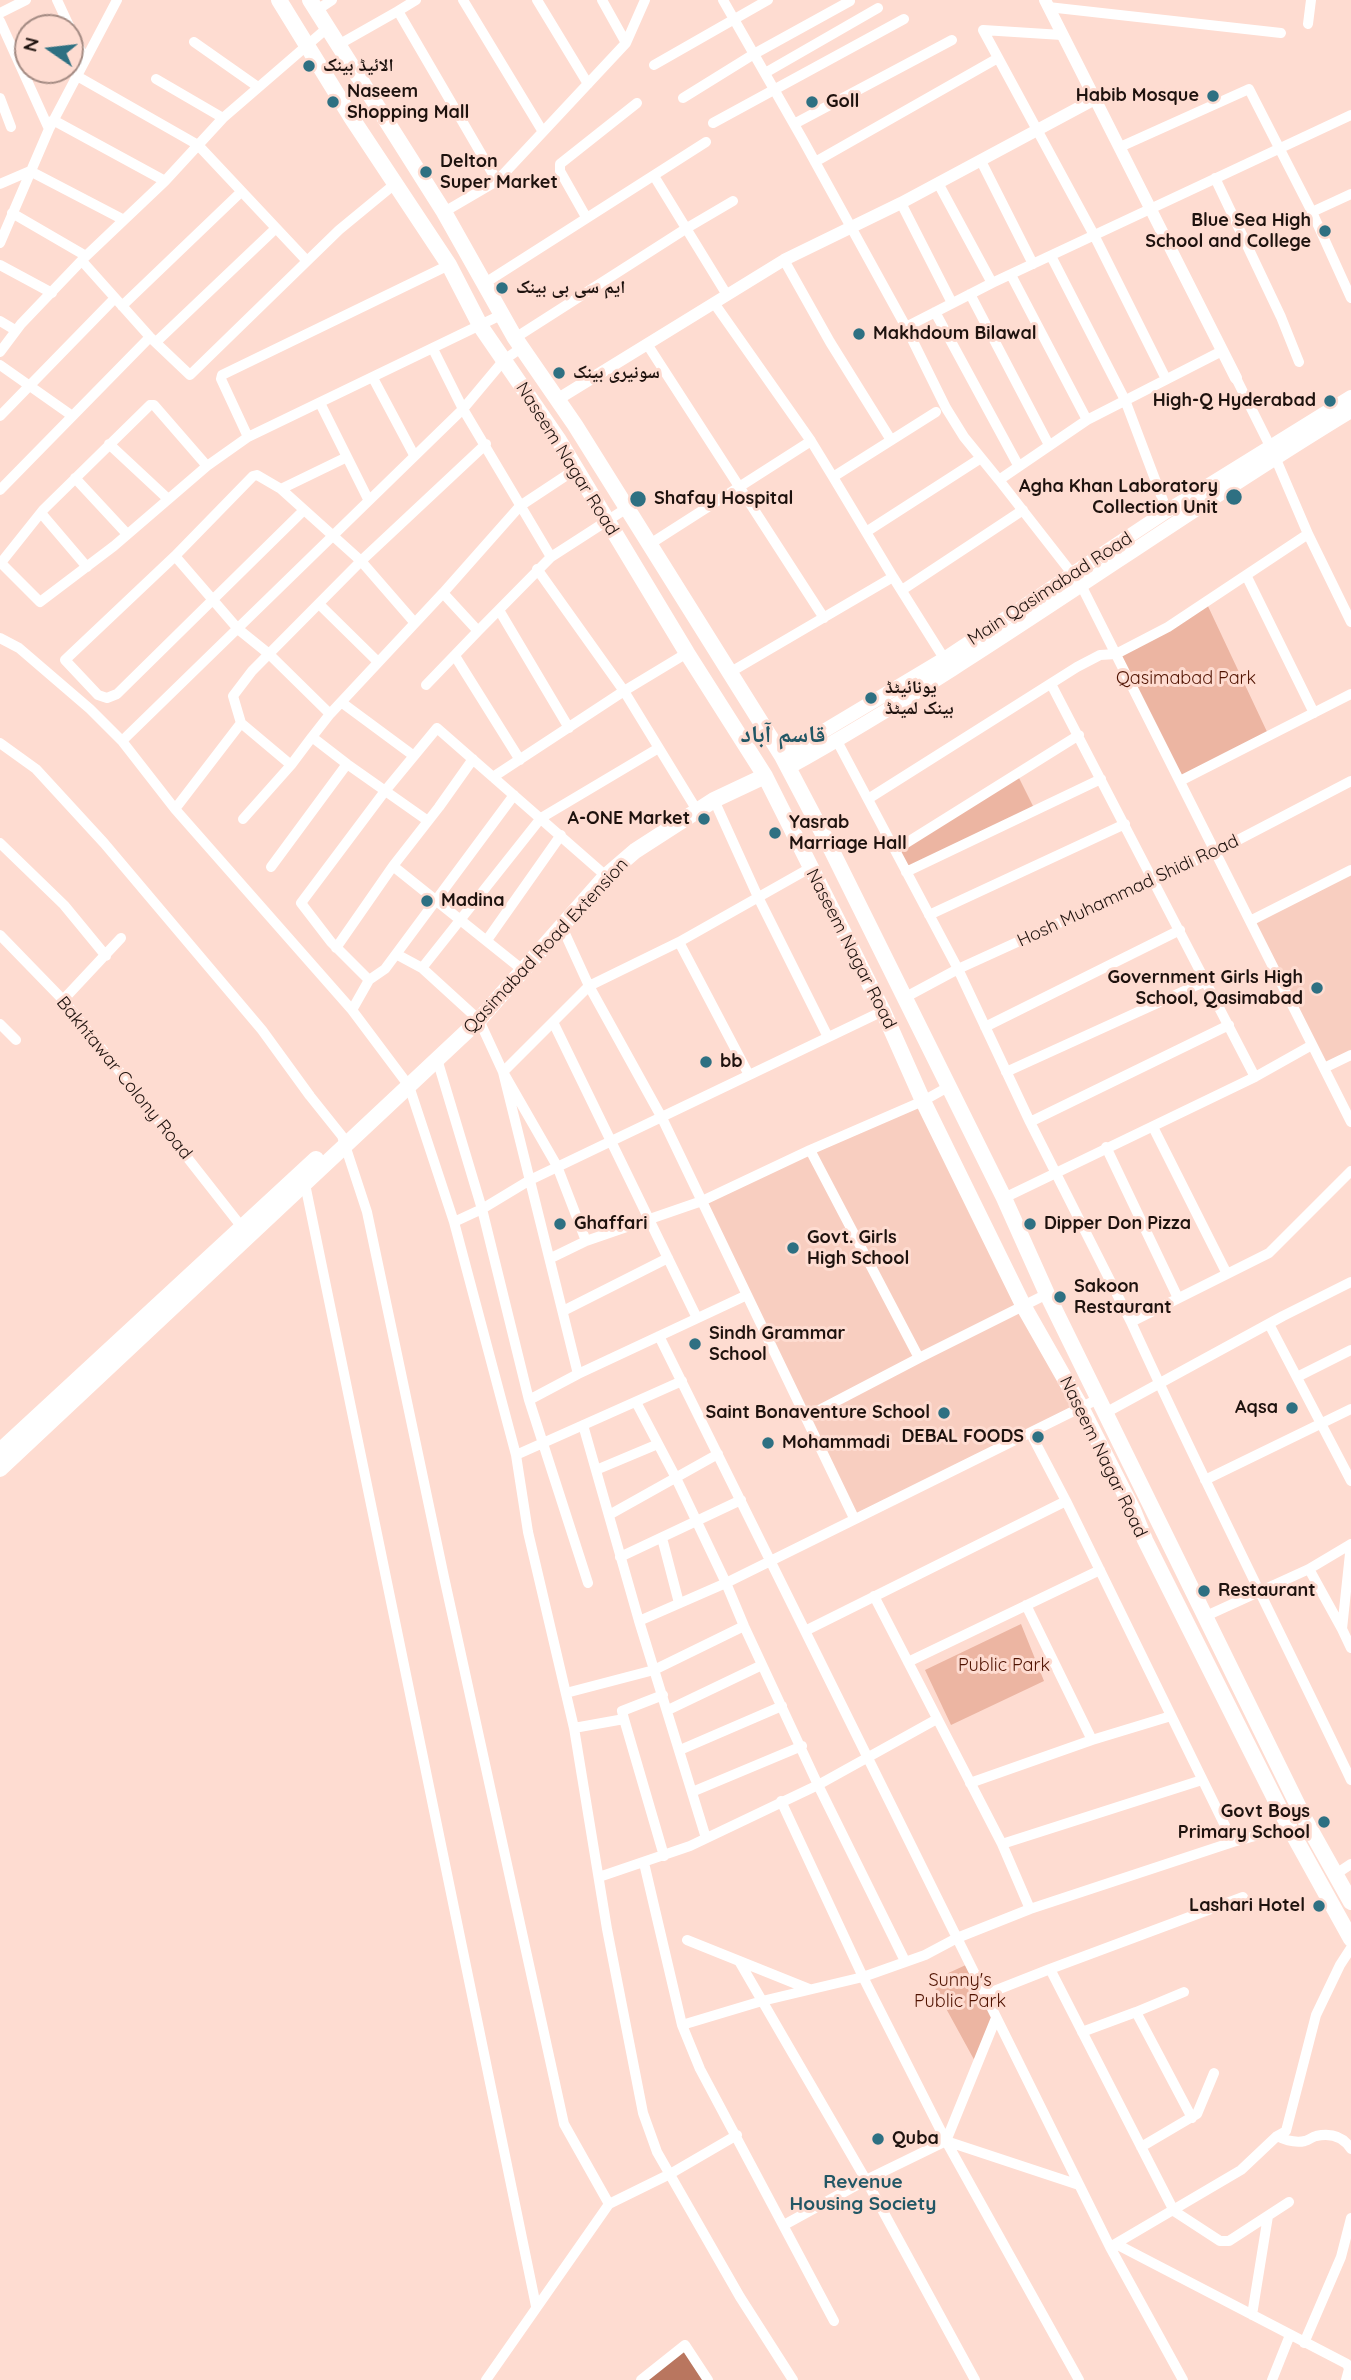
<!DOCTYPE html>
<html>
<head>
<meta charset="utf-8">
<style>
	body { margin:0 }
	#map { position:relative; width:1351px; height:2380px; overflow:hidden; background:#fedcd1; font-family:Quicksand,sans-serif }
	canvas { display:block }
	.north { position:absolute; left:14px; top:14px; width:70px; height:70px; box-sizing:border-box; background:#fedcd1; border:2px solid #a48b83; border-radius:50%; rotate:284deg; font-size:19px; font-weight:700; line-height:28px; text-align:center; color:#1e120e }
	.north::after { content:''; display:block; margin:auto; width:24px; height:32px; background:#2e7082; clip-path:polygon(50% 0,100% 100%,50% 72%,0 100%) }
</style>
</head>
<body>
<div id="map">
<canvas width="1351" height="2380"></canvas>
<div class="north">N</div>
</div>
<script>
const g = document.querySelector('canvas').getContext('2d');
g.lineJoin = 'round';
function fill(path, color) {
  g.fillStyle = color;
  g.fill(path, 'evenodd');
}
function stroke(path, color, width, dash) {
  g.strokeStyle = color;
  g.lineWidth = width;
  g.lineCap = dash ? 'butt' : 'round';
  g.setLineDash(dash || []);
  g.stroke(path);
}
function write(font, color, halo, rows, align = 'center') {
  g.font = font + ' Quicksand,"Noto Naskh Arabic",sans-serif';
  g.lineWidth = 6;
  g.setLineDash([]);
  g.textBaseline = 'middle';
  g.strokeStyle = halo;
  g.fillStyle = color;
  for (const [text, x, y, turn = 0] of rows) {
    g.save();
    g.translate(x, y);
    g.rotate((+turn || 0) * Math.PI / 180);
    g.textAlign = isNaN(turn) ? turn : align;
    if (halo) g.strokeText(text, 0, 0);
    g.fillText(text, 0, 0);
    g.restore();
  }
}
const built = new Path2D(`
	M1351 870V1055L1324 1068 1250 921Z
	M923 1101 1082 1409 854 1518 702 1201Z`);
const green = new Path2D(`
	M1206 602 1269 736 1180 781 1116 654Z
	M1017 774 1035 810 906 872 895 850Z
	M1021 1624 1044 1681 951 1725 925 1670Z
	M968 1964 996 2018 977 2065 931 1981Z`);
const water = new Path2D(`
	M685 2345 708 2380H641Z`);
const minor = new Path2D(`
	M57 0 85 60
	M416 0 398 11 497 181
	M463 0 543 132
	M537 0 588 84
	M602 0 626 43
	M723 0 803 140 906 327 946 408 964 437 999 480
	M1048 7 1281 33
	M317 10 332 0
	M0 13 26 0
	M0 21 49 129
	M1308 24 1311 0
	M1062 35 983 30 1094 235 1166 379
	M194 42 258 87
	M338 45 398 11
	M654 65 768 0
	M765 73 878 8
	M77 76 198 145 307 261
	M156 79 223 118
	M0 98 11 127
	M683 98 754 54 850 1
	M53 120 165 181
	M713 123 904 19
	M794 124 952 40
	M1120 147 1249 89 1312 212 1351 194
	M981 161 1033 264
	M815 162 998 58
	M654 176 727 295
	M1215 178 1281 317 1299 362
	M938 183 992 283
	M0 184 30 171 124 220
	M901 203 952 303
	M444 212 497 181 626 43 645 0
	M1312 212 1351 298
	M12 213 86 256
	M586 217 560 171V164L637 103
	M0 243 49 129 117 0
	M1051 256 1125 400 1167 511
	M784 260 830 342 891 440
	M82 261 150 337 190 375 339 230 396 183
	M0 265 52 293
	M449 265 222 375 221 379 248 437 503 314
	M1011 275 1087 420
	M485 283 706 142
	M970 294 1049 445
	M714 303 811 441 833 477 936 412
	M122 306 241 192
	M935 312 1018 465
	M0 321 15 330
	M906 327 992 283 1351 115
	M515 338 687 228 733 201
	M156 342 276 228
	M647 344 824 618
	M433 349 463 409 551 557
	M1222 351 1087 420 999 480 1081 585 1351 1122
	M0 352 21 324 86 256 165 181 223 118 326 29
	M0 365 71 415
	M373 378 414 455
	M1236 378 1271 448
	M320 403 368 499
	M0 416 115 298
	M109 444 168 499
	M75 478 127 534
	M281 489 347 457
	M0 490 150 337
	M304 510 117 694 107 698 98 695 65 660 175 556 253 476 257 475 281 489 361 561 486 444
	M41 513 87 567
	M866 532 981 458
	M1308 534 1351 622
	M650 544 811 441
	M175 556 238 629 269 654 330 714 443 593 520 506 576 469
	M1 563 40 602 114 546 207 466 248 437
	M0 564 43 510 150 405H154L207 466
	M537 569 624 691 698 812
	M1246 575 1314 713
	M893 577 947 663
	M902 590 1023 510
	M443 593 478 631 551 557 627 508
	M319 604 378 662
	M499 610 569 728
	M414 622 361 561 252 671 233 696 241 723 291 765 312 737 347 764 428 821
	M0 638 19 648 90 709 122 741 175 809 352 1010 409 1086 454 1222 516 1455 528 1532 574 1728 607 1929 643 2113 657 2152 740 2297 793 2380
	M455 656 520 760
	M729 673 893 577 833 477
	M1051 684 1255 1077
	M426 685 478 631
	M341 702 414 756
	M312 737 330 714
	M122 741 463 409 504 360 521 348
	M837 741 958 969 1030 1122 1131 1322 1269 1253 1351 1171
	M0 743 36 769 104 843 262 1030 310 1096 342 1136 367 1212 444 1577 564 2124 609 2204
	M473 759 439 807 393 866 524 971
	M493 777 624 691 687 653
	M1180 781 1351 694
	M868 799 1077 667 1100 655 1116 654 1168 627 1308 534 1275 457
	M714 800 758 897 828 1037
	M175 809 241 723
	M243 819 291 765
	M0 843 64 905 106 956
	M895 850 1079 735
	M271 867 347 764
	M906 872 1101 779
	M929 915 1125 824
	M1250 921 1351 870
	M562 927 589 986 662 1118 854 1518
	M0 935 66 1003 241 1226
	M487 940 561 835
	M679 942 749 1075
	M336 948 393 866
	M396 954 422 968 479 1020 503 1072 578 1374
	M422 968 541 818 657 749
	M369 980 385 969 514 795
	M904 998 958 969 1215 852 1351 781
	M63 1000 121 938
	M352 1010 369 980 331 942 301 903 385 791 437 728 606 876
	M553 1022 697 1318
	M0 1024 16 1040
	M985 1027 1180 930
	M437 1059 482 1209 529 1400 578 1374 747 1295
	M1324 1068 1351 1055
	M1006 1072 1206 981
	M948 1087 923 1101 810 1150 919 1358 1047 1294
	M1030 1122 1229 1025
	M1153 1127 1227 1274
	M1106 1147 1178 1298
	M305 1184 536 2306
	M1004 1198 1255 1077 1312 1045
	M454 1222 482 1209 530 1180 883 1011
	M586 1241 557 1166 503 1072 589 986 679 942 810 868
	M551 1258 586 1241 702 1201 810 1150
	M563 1311 668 1258
	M1131 1322C1201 1476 1278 1627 1351 1780
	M1269 1324 1351 1481
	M659 1336 1110 2247
	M1297 1377 1351 1350
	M529 1400 588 1583
	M636 1402 676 1478 726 1583 744 1626 818 1785 905 1961
	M1107 1412 1283 1316 1351 1282
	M806 1417 919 1358
	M583 1425 639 1621 726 1583 1100 1398
	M1031 1434 1066 1501 1233 1842
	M516 1455 682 1381
	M596 1470 658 1444
	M1205 1480 1351 1409
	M609 1515 718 1454
	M662 1538 679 1603
	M1351 1544 1342 1629 1351 1648
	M620 1557 741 1500
	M1309 1569 1342 1629
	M874 1596 1002 1844 1030 1909
	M1026 1605 1092 1740
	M1206 1616 1309 1569 1351 1544
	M639 1621 706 1838
	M807 1630 1066 1501
	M908 1662 1100 1570
	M566 1693 654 1670 744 1626
	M668 1710 762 1665
	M624 1719 622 1711 663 1695
	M574 1728 624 1719 664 1856
	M680 1750 782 1706
	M970 1783 1092 1740 1171 1716
	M692 1792 802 1746
	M781 1801 863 1977 946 2141 1079 2380
	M1002 1844 1202 1780
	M644 1863 682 2025 762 2001 863 1977 925 1955 957 1938 1030 1909 1233 1842 1292 1826
	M1336 1874 1351 1864
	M599 1877 690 1846 818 1785 937 1719
	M1243 1897 1050 1969 1174 2211 1220 2241H1229L1289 2202
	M687 1940 809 1989
	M739 1961 866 2180 975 2380
	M1184 1992 1136 2012 1192 2118
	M984 1995 1050 1969
	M682 2025 700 2069 834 2321
	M1082 2032 1136 2012
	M1277 2136C1285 2140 1296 2143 1305 2141 1309 2140 1312 2137 1316 2136 1330 2133 1343 2136 1351 2149
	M946 2141 1079 2185
	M1141 2147 1197 2114 1214 2073
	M784 2225 866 2180 946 2141 996 2018
	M1118 2245 1347 2364 1349 2369 1346 2380
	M1252 2315 1268 2216
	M1304 2343 1341 2257 1351 2218
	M486 2380 609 2204 670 2174 737 2135
	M641 2380 685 2345 708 2380
	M1183 2380 1110 2247 1241 2170 1277 2136 1286 2131 1316 2015 1340 1965 1351 1948
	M1272 2380 1290 2335`);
const tertiary = new Path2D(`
	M1045 0 1236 378
	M558 399 784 260 901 203 1095 99`);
const secondary = new Path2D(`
	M782 756 944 659 1167 511 1351 397
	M788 768C982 660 1161 526 1351 411`);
const primary = new Path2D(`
	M279 0 351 117 449 265 481 327 558 439 687 653 765 776 883 1011 923 1101 1024 1307 1082 1409 1133 1510 1145 1540 1289 1827 1351 1939
	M310 0 444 212 515 338 575 425 782 756 831 849 1004 1198 1047 1294 1305 1820 1351 1902
	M0 1451 316 1159
	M0 1469 479 1020 606 876 635 851 714 800 765 776`);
const markers = [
	[309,66,7,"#2e7082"],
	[1213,96,7,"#2e7082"],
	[333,102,7,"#2e7082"],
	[812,102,7,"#2e7082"],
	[426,172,7,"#2e7082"],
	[1325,231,7,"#2e7082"],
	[502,288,7,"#2e7082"],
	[859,334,7,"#2e7082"],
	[559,373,7,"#2e7082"],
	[1330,401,7,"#2e7082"],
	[1234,497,9,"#2e7082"],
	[638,499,9,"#2e7082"],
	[871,698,7,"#2e7082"],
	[704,819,7,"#2e7082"],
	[775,833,7,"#2e7082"],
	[427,901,7,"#2e7082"],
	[1317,988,7,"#2e7082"],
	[706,1062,7,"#2e7082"],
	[560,1224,7,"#2e7082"],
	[1030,1224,7,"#2e7082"],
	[793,1248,7,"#2e7082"],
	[1060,1297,7,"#2e7082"],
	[695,1344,7,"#2e7082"],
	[1292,1408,7,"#2e7082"],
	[944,1413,7,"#2e7082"],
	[1038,1437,7,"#2e7082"],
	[768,1443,7,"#2e7082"],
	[1204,1591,7,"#2e7082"],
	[1324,1822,7,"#2e7082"],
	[1319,1906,7,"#2e7082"],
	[878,2139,7,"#2e7082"]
];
const poiNames = [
	["الائیڈ بینک",323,66],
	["Naseem",347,92],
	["Shopping Mall",347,113],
	["Habib Mosque",1199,96,"right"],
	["Goll",826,102],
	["Delton",440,162],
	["Super Market",440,183],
	["Blue Sea High",1311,221,"right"],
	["School and College",1311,242,"right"],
	["ایم سی بی بینک",516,288],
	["Makhdoum Bilawal",873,334],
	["سونیری بینک",573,373],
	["High-Q Hyderabad",1316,401,"right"],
	["Agha Khan Laboratory",1218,487,"right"],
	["Collection Unit",1218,508,"right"],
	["Shafay Hospital",654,499],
	["یونائیٹڈ",885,688],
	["بینک لمیٹڈ",885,709],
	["A-ONE Market",690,819,"right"],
	["Yasrab",789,823],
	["Marriage Hall",789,844],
	["Madina",441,901],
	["Government Girls High",1303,978,"right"],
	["School, Qasimabad",1303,999,"right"],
	["bb",720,1062],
	["Ghaffari",574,1224],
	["Dipper Don Pizza",1044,1224],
	["Govt. Girls",807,1238],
	["High School",807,1259],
	["Sakoon",1074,1287],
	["Restaurant",1074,1308],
	["Sindh Grammar",709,1334],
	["School",709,1355],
	["Aqsa",1278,1408,"right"],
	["Saint Bonaventure School",930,1413,"right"],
	["DEBAL FOODS",1024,1437,"right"],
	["Mohammadi",782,1443],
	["Restaurant",1218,1591],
	["Govt Boys",1310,1812,"right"],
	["Primary School",1310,1833,"right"],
	["Lashari Hotel",1305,1906,"right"],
	["Quba",892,2139]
];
const streetNames = [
	["Naseem Nagar Road",567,459,58],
	["Main Qasimabad Road",1050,589,-33],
	["Hosh Muhammad Shidi Road",1128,891,-25],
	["Qasimabad Road Extension",546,946,-47],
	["Naseem Nagar Road",851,949,63],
	["Bakhtawar Colony Road",124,1078,51],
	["Naseem Nagar Road",1103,1457,64]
];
const parkNames = [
	["Qasimabad Park",1186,679],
	["Public Park",1004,1666],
	["Sunny's",960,1981],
	["Public Park",960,2002]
];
const neighbourhoodNames = [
	["Revenue",863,2182],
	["Housing Society",863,2204]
];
const districtNames = [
	["قاسم آباد",783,735]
];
fill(built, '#f8cec0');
fill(green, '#ecb5a2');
fill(water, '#b9765f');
stroke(minor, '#fff', 10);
stroke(tertiary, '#fff', 12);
stroke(secondary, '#fff', 14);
stroke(primary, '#fff', 16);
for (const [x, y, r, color] of markers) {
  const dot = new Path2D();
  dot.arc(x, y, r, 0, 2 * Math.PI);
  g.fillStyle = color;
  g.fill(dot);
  stroke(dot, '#fedcd1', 2.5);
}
write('bold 18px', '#1e120e', '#fedcd1', poiNames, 'left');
write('18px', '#1e120e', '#fedcd1', streetNames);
write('18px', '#501200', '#fedcd1', parkNames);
write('bold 19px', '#225765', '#fedcd1', neighbourhoodNames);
write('bold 24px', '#225765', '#fedcd1', districtNames);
</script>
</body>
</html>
